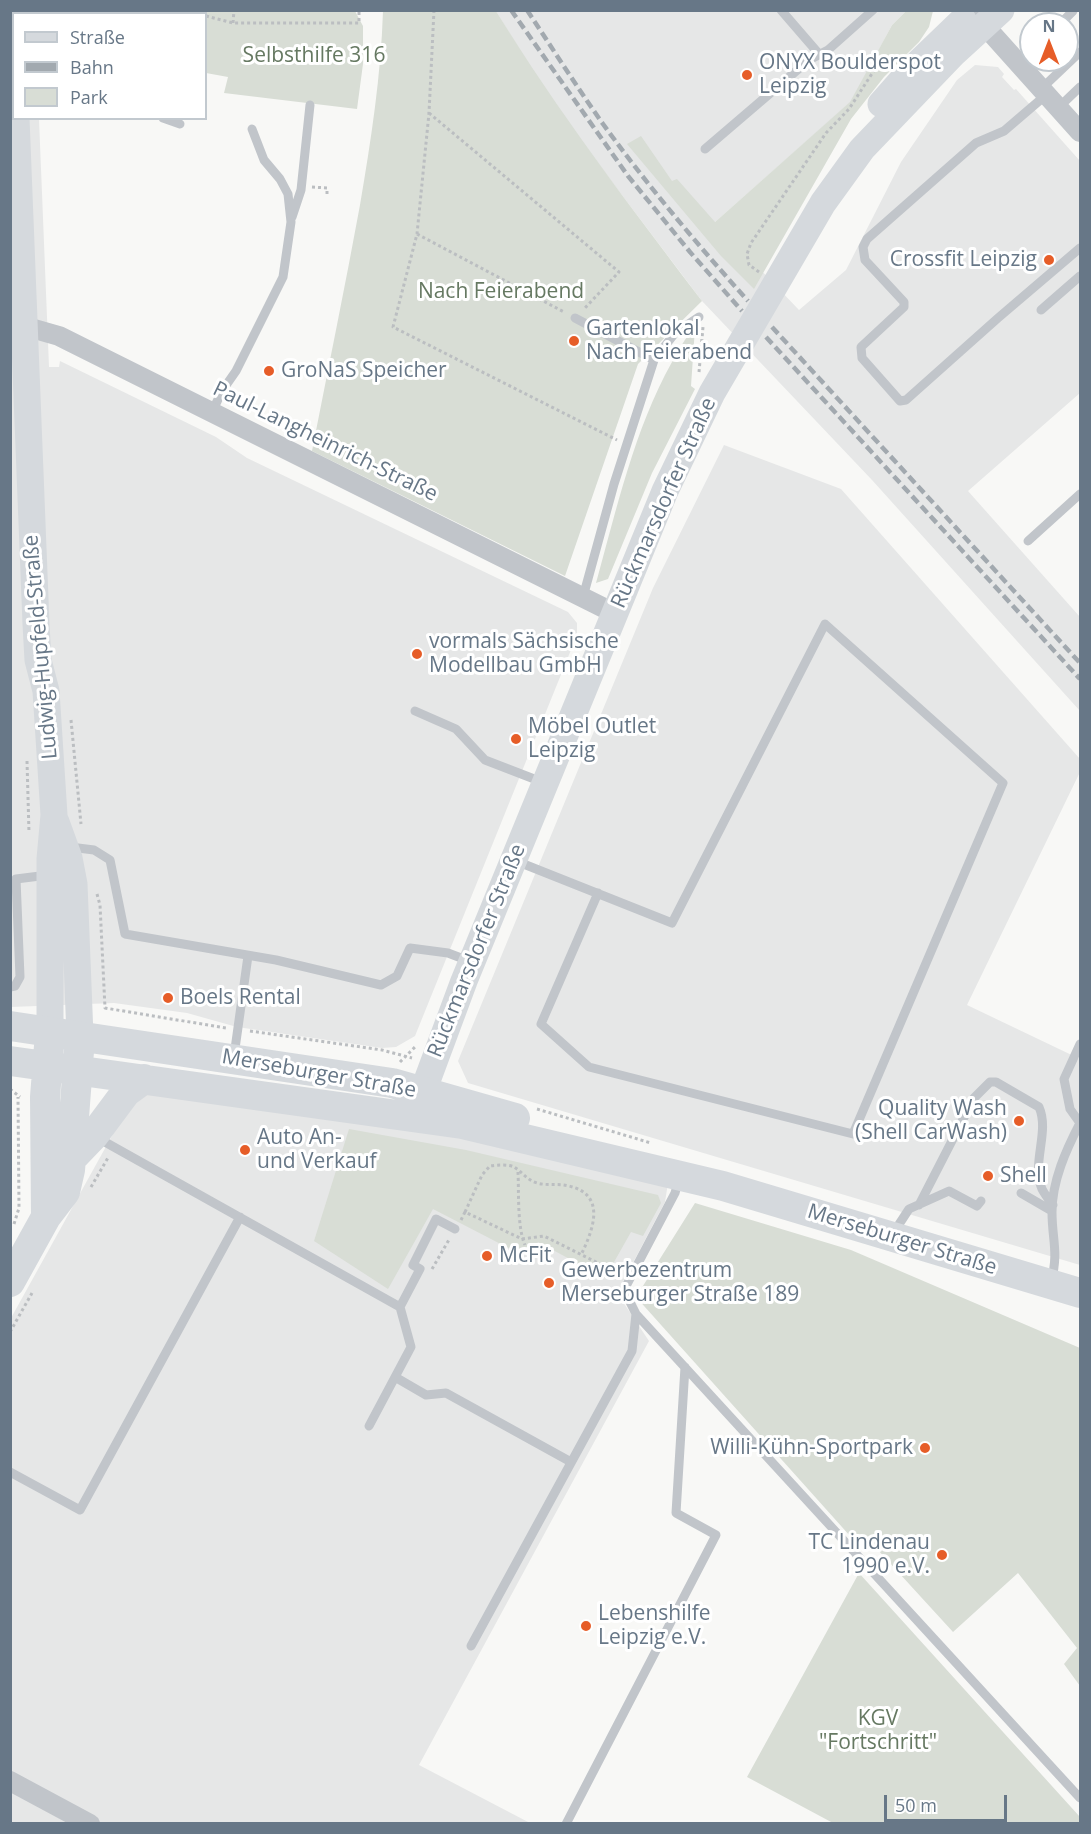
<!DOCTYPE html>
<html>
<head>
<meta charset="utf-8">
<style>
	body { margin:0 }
	#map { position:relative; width:1091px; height:1834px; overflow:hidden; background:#f8f8f6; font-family:"Open Sans",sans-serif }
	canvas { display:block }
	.frame { position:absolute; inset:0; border:12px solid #677787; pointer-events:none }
	.legend { position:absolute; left:12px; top:12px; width:195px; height:108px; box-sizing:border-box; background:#fff; border:2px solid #c2c9cf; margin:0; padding:8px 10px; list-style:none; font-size:18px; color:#677787 }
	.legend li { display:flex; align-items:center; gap:12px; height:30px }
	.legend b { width:30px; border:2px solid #c2c9cf }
	.north { position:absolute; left:1019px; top:12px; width:60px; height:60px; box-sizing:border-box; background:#fff; border:2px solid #c2c9cf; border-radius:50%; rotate:0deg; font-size:16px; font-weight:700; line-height:24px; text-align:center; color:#677787 }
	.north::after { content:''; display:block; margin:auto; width:21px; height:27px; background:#e65d28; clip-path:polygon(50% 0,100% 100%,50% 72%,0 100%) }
	.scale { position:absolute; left:884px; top:1795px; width:123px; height:27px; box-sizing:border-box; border:3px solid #677787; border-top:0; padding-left:8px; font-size:18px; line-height:21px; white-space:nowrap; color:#677787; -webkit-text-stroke:4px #fff; paint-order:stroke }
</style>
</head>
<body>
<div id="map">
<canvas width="1091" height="1834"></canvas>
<div class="frame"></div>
<ul class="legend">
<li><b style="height:8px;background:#d5d9dd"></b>Straße</li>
<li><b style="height:8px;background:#a2a9af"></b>Bahn</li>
<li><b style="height:16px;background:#d8ddd5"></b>Park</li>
</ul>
<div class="north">N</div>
<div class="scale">50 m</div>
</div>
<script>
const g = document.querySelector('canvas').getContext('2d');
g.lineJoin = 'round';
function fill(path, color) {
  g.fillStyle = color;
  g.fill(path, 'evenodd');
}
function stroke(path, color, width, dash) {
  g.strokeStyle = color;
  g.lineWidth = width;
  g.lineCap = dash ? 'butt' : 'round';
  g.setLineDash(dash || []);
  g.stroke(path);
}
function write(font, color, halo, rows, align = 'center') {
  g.font = font + ' "Open Sans",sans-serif';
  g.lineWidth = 6;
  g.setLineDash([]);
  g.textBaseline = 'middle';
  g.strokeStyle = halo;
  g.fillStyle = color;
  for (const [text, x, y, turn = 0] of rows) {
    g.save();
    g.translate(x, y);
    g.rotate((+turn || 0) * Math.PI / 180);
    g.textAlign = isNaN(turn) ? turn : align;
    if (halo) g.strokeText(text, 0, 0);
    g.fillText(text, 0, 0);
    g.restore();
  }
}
const built = new Path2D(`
	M34 10V13L14 14V118L39 119 49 367H59L60 361 216 437 247 458 568 612 577 623V635L415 1036 396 1047 382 1048 237 1027 187 1013 114 1003 11 1007 10 11Z
	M496 11H906L892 25 851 102 715 222 799 310 846 270 901 162 957 80 975 65 998 67 1004 74 1002 77 1014 90 1016 89 1080 161V393L968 491 1080 617V711L872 480 702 301 572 129 532 71Z
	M724 445 841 489 1080 759V772L967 1005 1080 1059V1265L468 1083 458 1061 653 588Z
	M139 1087 468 1133 668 1183 665 1202 617 1293 649 1341 419 1765 530 1823H100L11 1774V1318Z
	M11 1792 68 1823H11Z`);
const green = new Path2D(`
	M98 10 355 11 363 26V64L357 109 224 93 228 77 206 73V14H97Z
	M383 11H496C558 112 630 206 702 301L638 364 565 576 312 451C328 369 345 287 360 205 371 140 381 76 383 11Z
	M906 11H933L929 27 919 42 884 77 851 119 754 289 721 256 627 144 641 136 672 181 677 179 715 222 850 102 892 25Z
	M695 328 691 386 695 389 652 473 608 579 596 583C617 508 634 430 672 362 679 350 685 337 695 328Z
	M349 1129 466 1150 658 1195 661 1203 643 1236 631 1232 605 1278 538 1242 533 1249 518 1253 433 1209 388 1289 314 1241Z
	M695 1203 851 1250 1080 1348V1686L1064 1664 1077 1648 1018 1573 953 1632 867 1538 859 1546 636 1297Z
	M859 1573 1080 1817V1823H833L747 1777Z`);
const path = new Path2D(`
	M187 10 198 14
	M434 10 429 113 417 234 393 327 617 440
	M206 16 233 23H359V10
	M233 23 234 10
	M429 113 619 272 584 309
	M312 187 327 188V194L325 193
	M417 234 564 312
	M759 272 749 265 747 254 751 243 826 133 849 109 875 69 890 61
	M699 372 703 327
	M71 720 81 824
	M27 761 29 833
	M97 894 100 905 105 1008 226 1028
	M250 1031 382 1050 412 1058
	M400 1062 416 1046
	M10 1089 20 1097
	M537 1109 651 1143
	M518 1172C519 1192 517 1227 525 1245
	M91 1187 109 1156
	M465 1212 482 1175 490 1166C497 1165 508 1164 514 1167 522 1172 527 1180 537 1183 547 1186 558 1183 569 1186 607 1195 593 1230 581 1255
	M461 1220 465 1212 522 1239 544 1236 620 1274
	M14 1224 19 1208 18 1097
	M432 1269 450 1238
	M10 1332 32 1293`);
const lane = new Path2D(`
	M781 10 819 54
	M1060 24 1073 11
	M1049 60 1060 71
	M1041 89 1080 52
	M1046 95 1004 131 976 143 867 239 863 247 865 260 904 302V307L861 347 862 358 900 401 906 400 998 318 1080 248
	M1058 108 1080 87
	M163 118 180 124
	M705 149 809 60 828 50 873 10
	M292 217 301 190 310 105
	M1041 310 1080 276
	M575 318 654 360
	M212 412 222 391 236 371 283 277 291 222 288 194 280 179 264 160 252 129
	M1028 541 1080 494
	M583 597 614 484 654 360 675 333 699 317
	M415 711 456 729 485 760 542 782
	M70 847 94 850 110 860 125 934 276 960 381 985 397 976 410 948 448 953 469 961
	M516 861 672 923 825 624 1003 783 853 1134 589 1067 541 1024 598 893
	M10 987 15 986 20 977 16 879 48 875
	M234 1056 248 956
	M96 1137 400 1307
	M679 1179 675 1193 624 1290 636 1314 1080 1798
	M1021 1193 1052 1211
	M919 1205 974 1098 990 1082H996L1039 1107C1050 1132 1031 1163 1042 1189 1045 1195 1049 1200 1053 1205
	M894 1232 909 1209 949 1191 977 1206 981 1201
	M1051 1282C1059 1252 1052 1240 1052 1212 1052 1181 1066 1150 1080 1123L1070 1109 1064 1079 1080 1044
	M395 1377 426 1395 446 1393 571 1462
	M369 1426 411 1347 400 1307 420 1269 413 1265 436 1219 455 1229
	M10 1472 80 1510 240 1217
	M471 1646 632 1351 636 1314
	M566 1824 716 1535 676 1513 685 1367`);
const street = new Path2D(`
	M976 16 1080 132
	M10 322 59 336 614 613
	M10 1781 90 1824`);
const secondary = new Path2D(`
	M10 21 14 73
	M881 104 911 70 963 20
	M16 118 36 624 38 660 46 691 54 815 50 859V1033
	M56 822 69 858 74 884 80 1036
	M415 1113 464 981 665 491 712 393 823 203 862 149 954 53 1001 10`);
const primary = new Path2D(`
	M10 1026 392 1083 515 1118
	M10 1061 462 1124 723 1186 1080 1293
	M70 1160 94 1135 126 1092 144 1079
	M46 1217 45 1097 49 1046
	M10 1282 46 1217 65 1192 70 1170 79 1051`);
const rail = new Path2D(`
	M511 10 628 176 690 252 742 311
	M527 10C552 48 577 87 603 124 648 186 697 244 748 301
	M772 327 1080 663
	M766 337 1080 679`);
const markers = [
	[747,75,6,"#e65d28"],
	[1049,260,6,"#e65d28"],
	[574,341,6,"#e65d28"],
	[269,371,6,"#e65d28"],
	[417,654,6,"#e65d28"],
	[516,739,6,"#e65d28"],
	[168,998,6,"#e65d28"],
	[1019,1121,6,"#e65d28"],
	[245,1150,6,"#e65d28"],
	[988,1176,6,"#e65d28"],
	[487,1256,6,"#e65d28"],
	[549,1283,6,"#e65d28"],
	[925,1448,6,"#e65d28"],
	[942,1555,6,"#e65d28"],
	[586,1626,6,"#e65d28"]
];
const parkNames = [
	["Selbsthilfe 316",314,56],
	["Nach Feierabend",501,292],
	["KGV",878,1719],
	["\"Fortschritt\"",878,1743]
];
const poiNames = [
	["ONYX Boulderspot",759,63],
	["Leipzig",759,87],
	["Crossfit Leipzig",1037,260,"right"],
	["Gartenlokal",586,329],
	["Nach Feierabend",586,353],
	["GroNaS Speicher",281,371],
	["vormals Sächsische",429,642],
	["Modellbau GmbH",429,666],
	["Möbel Outlet",528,727],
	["Leipzig",528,751],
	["Boels Rental",180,998],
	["Quality Wash",1007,1109,"right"],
	["(Shell CarWash)",1007,1133,"right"],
	["Auto An-",257,1138],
	["und Verkauf",257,1162],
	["Shell",1000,1176],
	["McFit",499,1256],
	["Gewerbezentrum",561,1271],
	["Merseburger Straße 189",561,1295],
	["Willi-Kühn-Sportpark",913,1448,"right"],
	["TC Lindenau",930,1543,"right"],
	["1990 e.V.",930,1567,"right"],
	["Lebenshilfe",598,1614],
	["Leipzig e.V.",598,1638]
];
const streetNames = [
	["Paul-Langheinrich-Straße",325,442,26],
	["Rückmarsdorfer Straße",664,503,-66],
	["Ludwig-Hupfeld-Straße",41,647,-95],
	["Rückmarsdorfer Straße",477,951,-68],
	["Merseburger Straße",319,1074,10],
	["Merseburger Straße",902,1240,17]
];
fill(built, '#e6e7e7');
fill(green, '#d8ddd5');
stroke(path, '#bbbec1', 3, [3, 3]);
stroke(lane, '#c1c5ca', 9);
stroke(street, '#c1c5ca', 20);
stroke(secondary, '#d5d9dd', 27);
stroke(primary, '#d5d9dd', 30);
stroke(rail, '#a2a9af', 4.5, [9, 4.5]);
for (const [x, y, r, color] of markers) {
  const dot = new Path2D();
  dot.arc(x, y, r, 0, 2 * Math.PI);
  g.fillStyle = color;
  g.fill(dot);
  stroke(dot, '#fff', 2);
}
write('21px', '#667962', '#fff', parkNames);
write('21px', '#677787', '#fff', poiNames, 'left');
write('21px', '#677787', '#fff', streetNames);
</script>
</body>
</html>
